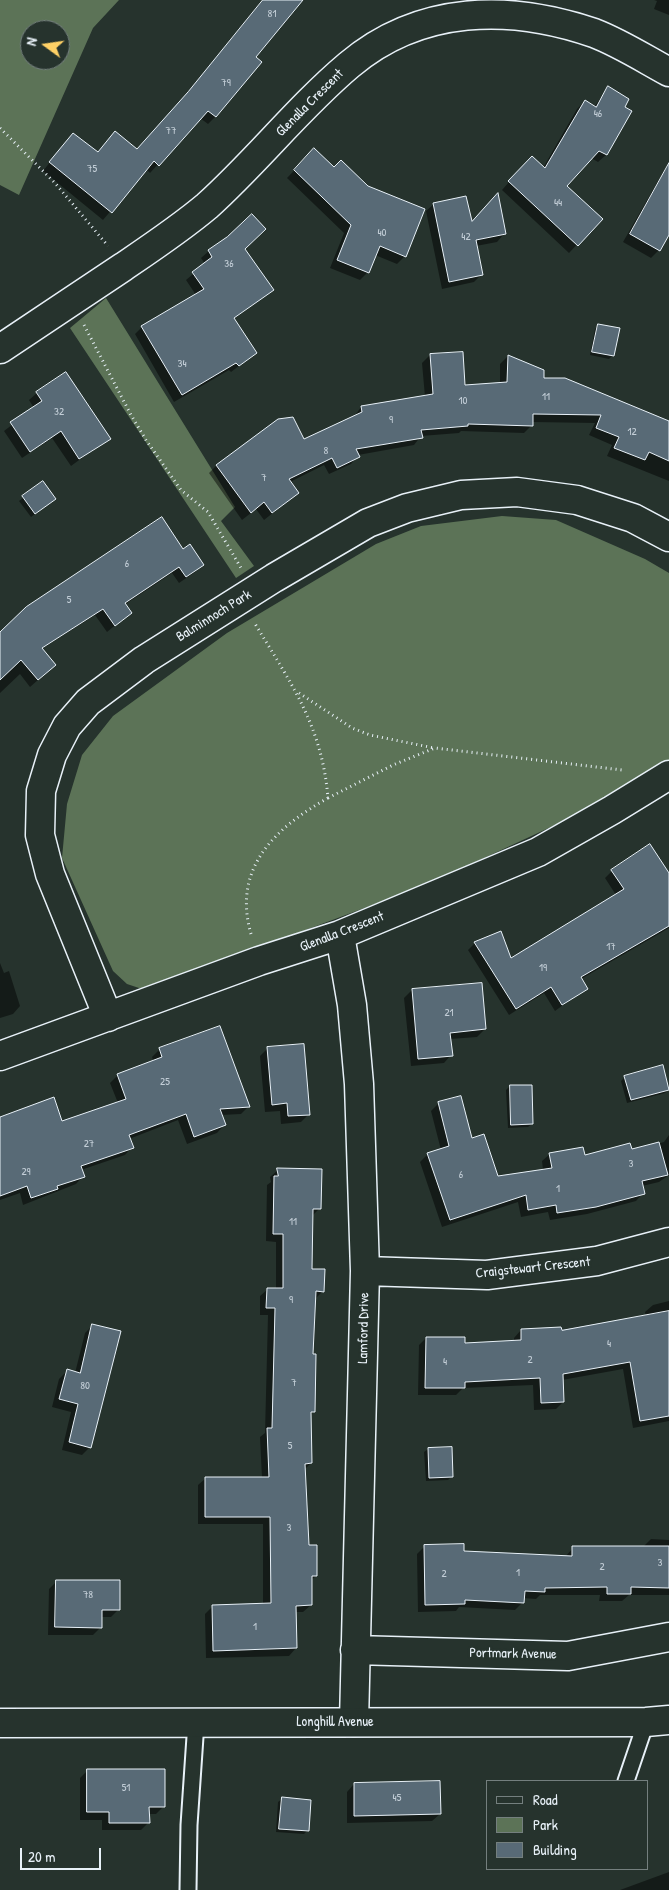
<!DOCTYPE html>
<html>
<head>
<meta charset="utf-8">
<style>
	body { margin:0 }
	#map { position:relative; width:669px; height:1890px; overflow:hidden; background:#26332d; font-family:"Patrick Hand",sans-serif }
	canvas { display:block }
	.legend { position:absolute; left:486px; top:1780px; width:162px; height:90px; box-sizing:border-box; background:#26332d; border:1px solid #747f7e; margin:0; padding:6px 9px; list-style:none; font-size:15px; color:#e8f1f8 }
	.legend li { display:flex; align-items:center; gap:10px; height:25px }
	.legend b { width:25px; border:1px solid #747f7e }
	.north { position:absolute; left:20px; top:20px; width:50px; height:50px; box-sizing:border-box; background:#26332d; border:1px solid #747f7e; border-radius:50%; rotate:284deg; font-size:14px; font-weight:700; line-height:20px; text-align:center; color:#e8f1f8 }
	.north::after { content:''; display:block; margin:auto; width:18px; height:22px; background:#ffd166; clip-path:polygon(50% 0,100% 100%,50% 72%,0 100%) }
	.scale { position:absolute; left:20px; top:1848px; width:81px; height:22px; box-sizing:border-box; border:2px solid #e8f1f8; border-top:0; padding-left:6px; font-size:15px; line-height:18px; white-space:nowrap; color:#e8f1f8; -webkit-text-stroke:4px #26332d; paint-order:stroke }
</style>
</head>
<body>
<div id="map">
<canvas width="669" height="1890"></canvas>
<ul class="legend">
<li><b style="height:6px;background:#26332d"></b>Road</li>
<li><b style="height:14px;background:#5c7357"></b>Park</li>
<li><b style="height:14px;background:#586a76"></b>Building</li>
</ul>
<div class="north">N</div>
<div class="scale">20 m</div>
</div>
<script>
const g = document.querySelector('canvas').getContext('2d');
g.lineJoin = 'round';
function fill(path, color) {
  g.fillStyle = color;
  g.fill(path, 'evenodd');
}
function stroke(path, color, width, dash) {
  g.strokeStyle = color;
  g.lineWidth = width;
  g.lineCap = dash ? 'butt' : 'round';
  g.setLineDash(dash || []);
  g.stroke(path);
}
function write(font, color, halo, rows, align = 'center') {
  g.font = font + ' "Patrick Hand",sans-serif';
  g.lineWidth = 4.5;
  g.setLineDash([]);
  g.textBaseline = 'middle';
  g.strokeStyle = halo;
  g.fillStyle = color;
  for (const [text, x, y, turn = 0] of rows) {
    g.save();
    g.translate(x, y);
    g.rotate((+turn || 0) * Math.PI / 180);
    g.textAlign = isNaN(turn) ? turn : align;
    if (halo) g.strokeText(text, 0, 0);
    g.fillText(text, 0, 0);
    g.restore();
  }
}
const green = new Path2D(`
	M0 0H119L93 28 19 195 0 185ZM30 30H60V60H30Z
	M106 298 235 507 221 521 254 566 236 578 70 328Z
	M502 516 556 520 645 559 669 573V767L568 819 426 885 145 990 127 984 113 971 62 858 67 804 82 755 113 716 227 633 376 544 421 526Z`);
const shadow = new Path2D(`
	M263 0H305L300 1 254 58 260 63 215 117 208 124 200 118 150 173 146 169 103 220 43 171 66 142 97 153 115 133 136 150 181 101Z
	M654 0H669V15L654 9 657 1Z
	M608 88 623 107 631 112 606 155 598 162 591 158 566 187 601 219 569 253 502 190 524 165 543 168 577 109 585 101 594 107Z
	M314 150 405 256 397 264 375 255 368 272 360 280 330 268 344 233 287 178Z
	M669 162V233L659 250 651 258 623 242Z
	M434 204 471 223 504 234 497 242 476 246 482 274 474 282 442 289 426 211Z
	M244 249 272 290 233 319 256 353 231 372 229 370 174 402 135 334 142 327 196 295 186 280 205 264 201 258 209 251Z
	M598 325 613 355 609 359 590 355 595 329Z
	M430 355 464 387 500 384V364L508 356 543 371 542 379 669 423V481L607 456 612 445 589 435 595 423 532 422V425L524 433 461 431 459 433 421 436 414 445 358 455 351 464 329 474 324 465 290 482 298 493 264 520 256 509 242 520 209 473 216 466 304 441 354 417 361 407 425 397 422 363Z
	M37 393 109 438 71 466 52 438 22 458 4 431 34 408 29 400Z
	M42 483 51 502 31 517 19 501Z
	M182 551 203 565 195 572 179 583 172 573 124 605 130 613 107 632 95 615 41 649 47 672 30 687 20 674 0 693V633Z
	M612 871 669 875V928L581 979 586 988 555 1011 544 993 509 1015 468 950 475 943 510 959 616 895 605 878Z
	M0 963 4 973 9 971 20 1006 13 1014 0 1018Z
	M412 990 485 1029 477 1037 450 1039 451 1055 444 1063 411 1066 404 998Z
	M268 1048 309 1114 301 1122 281 1124 280 1111 265 1112 260 1056Z
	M160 1049 249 1106 241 1114 221 1115 224 1125 217 1133 187 1144 178 1120 129 1139 132 1147 125 1155 81 1170 83 1176 76 1184 23 1205 20 1193 0 1200V1146L118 1103 110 1083 118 1075 154 1062 152 1057Z
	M662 1067 669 1089 665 1093 627 1103 621 1081 625 1077Z
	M510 1086 532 1124 528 1127 508 1128 506 1090Z
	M439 1103 471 1140 497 1178 543 1170 542 1161 550 1154 584 1157 631 1151 664 1142 669 1135V1175L659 1182 642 1186 643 1193 636 1201 587 1214 550 1220 548 1212 521 1217 518 1202 442 1227 420 1162 428 1154 441 1150 431 1111Z
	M278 1170 320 1208 312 1216 310 1270 323 1291 315 1299 311 1355 314 1411 310 1415 311 1463 304 1470 308 1546 316 1576 310 1581 311 1605 303 1612H295L296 1648 289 1656 206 1658 205 1614 213 1606 263 1605V1524H198V1485L206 1478H262L260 1437 265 1433 268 1315H260V1296L268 1289H276V1242L266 1241 267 1185 271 1182 270 1177Z
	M669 1301V1421L633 1428 623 1369 562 1380 563 1402 556 1409 534 1410 533 1385 463 1388 456 1395H418L419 1345 426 1338 464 1344 514 1341V1338L521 1330 560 1332 646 1317 645 1312 653 1305Z
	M93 1325 90 1447 82 1455 62 1450 71 1412 52 1407 59 1379 67 1371 75 1373 85 1333Z
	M428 1449 451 1477 448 1480 426 1481 424 1452Z
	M651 1539 669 1540V1595H629L622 1601H599L600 1595H540L536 1599 523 1598V1602L515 1610 459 1607 456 1611 418 1612 417 1554 425 1546 463 1552 565 1557 573 1548 643 1547Z
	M56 1582 119 1609 111 1617H101V1627L93 1635H48L49 1589Z
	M88 1770 164 1806 156 1814H148V1823L141 1830H102V1820H80V1778Z
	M354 1784 440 1814 432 1821 347 1823V1792Z
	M282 1799 308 1830 304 1834 276 1832 278 1802Z
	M669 1872V1890H620Z`);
const building = new Path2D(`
	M263 0H303L256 57 262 62 216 117 208 111 159 166 154 161 112 213 49 162 73 133 98 152 115 131 137 149 188 92Z
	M608 86 629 99 625 107 632 111 607 155 599 151 567 186 603 219 578 246 508 181 532 156 545 168 585 100 596 107Z
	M314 148 334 167 341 160 368 186 425 209 406 257 380 246 369 273 337 260 351 225 294 170Z
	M669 163V235L660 251 630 234Z
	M498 193 506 234 476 240 483 275 449 282 433 203 466 196 472 221Z
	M252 214 266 229 245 249 274 290 234 318 257 353 239 366 236 363 182 395 141 326 204 289 192 272 212 257 208 250 227 237Z
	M598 324 620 328 614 356 592 352Z
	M463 352 465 385 507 382 508 355 544 370V378H565L669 421V461L649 452 645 460 614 448 619 437 596 428 601 415 533 414V426L468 424V426L421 430 423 438 356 449 360 457 337 468 332 458 289 479 299 493 272 513 264 502 251 513 216 465 278 419 293 417 304 439 362 412 361 406 433 394 430 354Z
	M66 372 111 439 79 459 61 431 30 452 10 422 42 401 36 392Z
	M43 481 56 499 35 514 22 496Z
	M162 517 183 549 190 544 204 565 186 577 179 567 125 603 132 613 115 626 103 609 42 648 56 665 38 680 21 660 0 680V632L26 607Z
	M650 844 669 873V926L581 977 588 989 562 1005 551 987 516 1009 474 942 501 931 511 958 624 889 611 870Z
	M482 983 486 1029 450 1033 453 1056 418 1059 412 989Z
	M220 1026 250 1107 220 1109 226 1125 194 1137 186 1114 129 1135 134 1148 81 1166 85 1177 57 1186 58 1189 31 1198 27 1186 0 1196V1117L54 1097 62 1121 126 1099 117 1074 162 1057 159 1048Z
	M304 1044 310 1115 288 1116 287 1103 272 1105 267 1047Z
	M663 1065 669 1090 631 1100 624 1076Z
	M510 1085H532L533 1124 511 1125Z
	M461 1096 472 1138 484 1134 498 1176 552 1168 549 1153 583 1147 585 1155 630 1143 632 1149 659 1142 668 1175 642 1181 645 1194 596 1207 557 1213 556 1205 528 1210 526 1195 450 1220 427 1153 449 1146 438 1102Z
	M277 1168 322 1169 321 1209H313L312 1269H325L324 1292 316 1291 313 1354H316L315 1412H311L312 1463 305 1464 309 1545H317V1576H312V1605L296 1606 297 1648 213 1651 212 1605 271 1603 270 1517H205V1477H269L267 1428H272L275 1308H266L267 1288H283V1234H273L274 1176H278Z
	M669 1311V1416L640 1421 630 1362 563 1374 564 1402 541 1403 540 1378 465 1382V1388H425L426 1337H465V1343L521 1340V1329L561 1327 562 1330Z
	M92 1324 121 1331 91 1448 69 1442 78 1404 59 1399 67 1369 80 1373Z
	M452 1447 453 1477 429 1478 428 1448Z
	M464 1544V1551L572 1556V1546H669V1588L631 1587V1594H607V1587L545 1588V1592L525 1591 524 1603 465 1600V1604L425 1605 424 1545Z
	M56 1580H120V1610H102V1628L55 1627Z
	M87 1769H165V1807H149L150 1823H109V1812H87Z
	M440 1781 441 1814 354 1816V1783Z
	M282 1797 311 1800 309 1831 279 1829Z`);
const path = new Path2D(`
	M0 128 55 183 108 246
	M84 325 131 415 146 440 181 490 208 512 241 568
	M299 693 352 728 370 735 434 748
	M328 798 393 765 435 748 622 770
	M251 934C232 868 275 828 328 798 322 725 290 682 254 622`);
const lane = new Path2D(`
	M626 1781 646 1722
	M188 1890 189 1825 196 1722`);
const street = new Path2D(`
	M0 349C41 322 82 294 123 267 151 248 181 228 207 206 257 161 298 108 349 65 420 5 510 4 594 33 620 43 645 59 669 72
	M340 935 352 1005 359 1084 365 1271 354 1722
	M108 1017 50 874 40 835 41 791 52 755 67 726 88 702 144 660 274 578 368 523 407 508 461 495 517 492 577 500 633 518 669 537
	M0 1056 259 961 340 935 538 852 612 810 669 775
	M365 1271 487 1275 597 1261 669 1242
	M355 1650 568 1656 669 1637`);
const secondary = new Path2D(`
	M0 1723 646 1722 669 1720`);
const numberNames = [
	["81",272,14],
	["79",226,83],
	["46",598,114],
	["77",171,131],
	["75",92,169],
	["44",558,203],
	["40",382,233],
	["42",466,237],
	["36",229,264],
	["34",182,364],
	["11",546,397],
	["10",463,401],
	["32",59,412],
	["9",391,420],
	["12",632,432],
	["8",326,451],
	["7",264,478],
	["6",127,564],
	["5",69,600],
	["17",611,947],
	["19",543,968],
	["21",449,1013],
	["25",165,1082],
	["27",89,1144],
	["3",631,1164],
	["29",26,1172],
	["6",461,1175],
	["1",558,1189],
	["11",293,1222],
	["9",291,1300],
	["4",609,1344],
	["2",530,1360],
	["4",445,1362],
	["7",294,1383],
	["80",85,1386],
	["5",290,1446],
	["3",289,1528],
	["3",660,1563],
	["2",602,1567],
	["1",518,1573],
	["2",444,1574],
	["78",88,1595],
	["1",255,1627],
	["51",126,1788],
	["45",397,1798]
];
const streetNames = [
	["Glenalla Crescent",310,103,-45],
	["Balminnoch Park",214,616,-32],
	["Glenalla Crescent",342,932,-21],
	["Craigstewart Crescent",533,1268,-6],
	["Lamford Drive",364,1328,-89],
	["Portmark Avenue",513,1654,1],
	["Longhill Avenue",335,1722]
];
fill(green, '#5c7357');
fill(shadow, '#0007');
fill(building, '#586a76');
stroke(building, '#e8f1f8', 1);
stroke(lane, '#e8f1f8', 19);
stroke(street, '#e8f1f8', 31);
stroke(secondary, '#e8f1f8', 31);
stroke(path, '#e8f1f8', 3, [1, 4]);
stroke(lane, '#26332d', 15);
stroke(street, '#26332d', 28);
stroke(secondary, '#26332d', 28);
write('11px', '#c4cfd8', null, numberNames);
write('14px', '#e8f1f8', '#26332d', streetNames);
</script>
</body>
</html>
